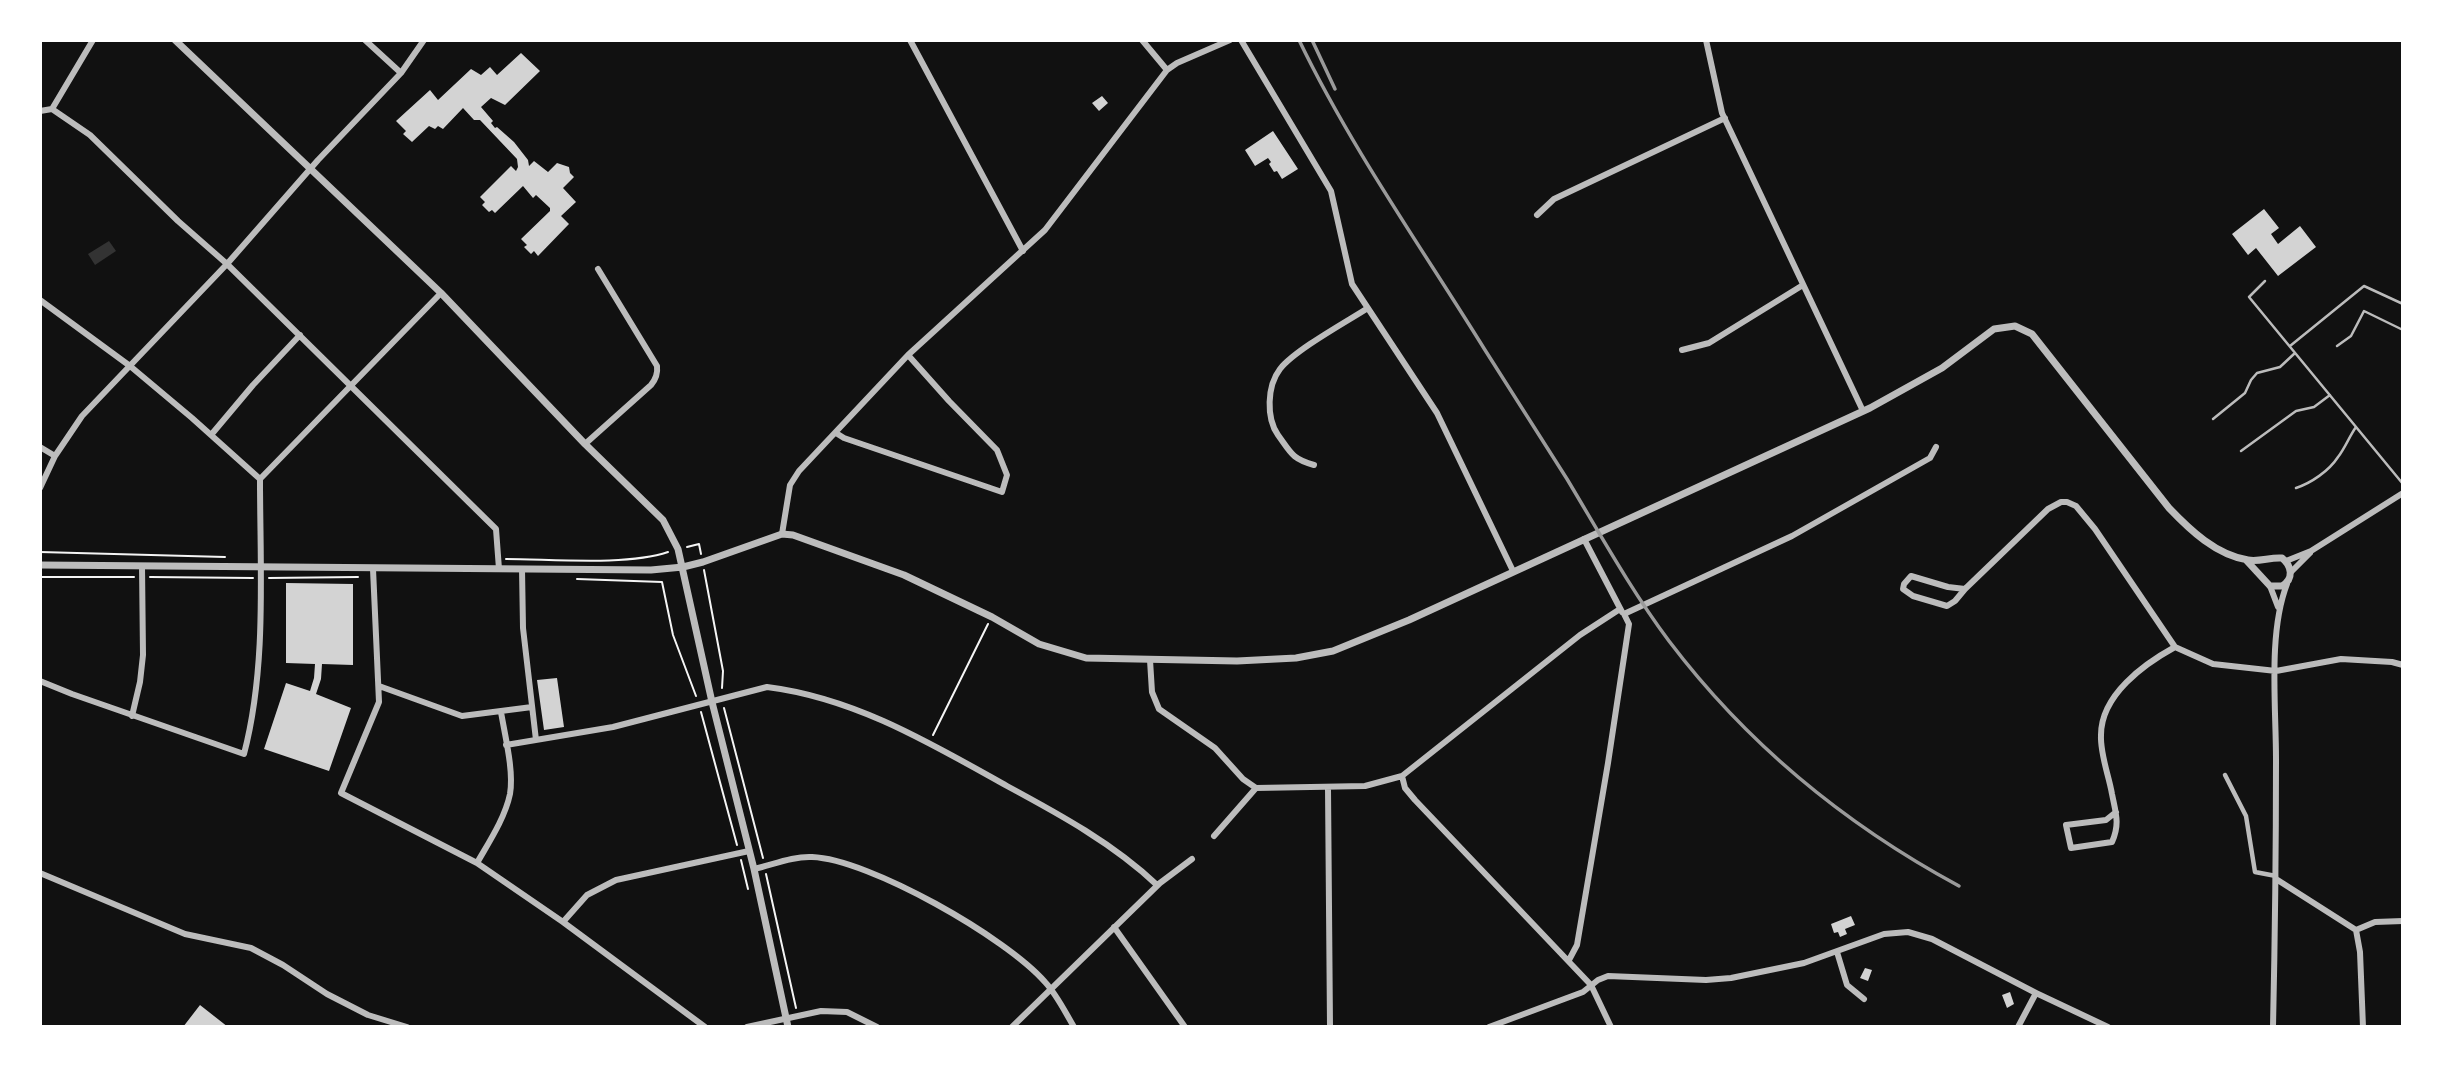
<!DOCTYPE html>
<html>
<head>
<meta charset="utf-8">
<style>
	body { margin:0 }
	#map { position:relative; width:2443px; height:1067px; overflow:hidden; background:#111; font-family:"Exo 2",sans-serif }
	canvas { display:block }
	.frame { position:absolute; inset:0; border:42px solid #fff; pointer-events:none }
</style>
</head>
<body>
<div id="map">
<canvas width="2443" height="1067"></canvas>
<div class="frame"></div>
</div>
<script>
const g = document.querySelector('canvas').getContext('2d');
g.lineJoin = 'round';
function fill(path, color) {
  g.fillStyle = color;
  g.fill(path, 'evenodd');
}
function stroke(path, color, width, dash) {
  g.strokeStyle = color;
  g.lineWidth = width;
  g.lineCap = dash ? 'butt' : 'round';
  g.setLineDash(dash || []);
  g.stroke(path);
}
const water = new Path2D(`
	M109 241 116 251 95 265 88 254Z`);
const building = new Path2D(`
	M521 53 540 71 505 105 491 98 481 107 493 121 491 123 495 128 497 127 514 142 528 160 529 166 534 161 548 172 557 163 569 167 570 173 574 177 563 188 576 202 561 216 569 224 538 256 534 251 531 254 524 247 527 245 521 239 550 211V208L536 195 533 198 523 186 495 213 492 210 489 212 482 205 485 202 480 197 511 166 516 171 518 167 517 159 480 120H474L463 108 443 129 438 126 435 129 429 126 412 142 403 134 406 131 396 121 430 90 438 100 471 69 481 75 490 67 497 75Z
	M1102 96 1108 103 1099 111 1092 103Z
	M1273 131 1298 169 1282 179 1277 171 1274 172 1269 164 1271 162 1268 158 1255 166 1245 150Z
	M2264 209 2279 228 2271 234 2278 244 2300 226 2316 247 2278 276 2256 248 2248 255 2232 234Z
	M286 583 353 584V665L322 664 321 679 316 694 351 708 329 771 264 749 286 683 310 691 314 678 315 664 286 663Z
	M557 678 564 727 544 730 537 680Z
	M1851 916 1855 925 1845 929 1847 934 1840 937 1838 932 1834 933 1831 924Z
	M1865 968 1872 970 1868 981 1860 978Z
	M2010 992 2014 1004 2007 1008 2002 995Z
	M200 1005 228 1027H183Z`);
const path = new Path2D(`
	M687 547 699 544 701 554
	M40 552 225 557
	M506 559C551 559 627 566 668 552
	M704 570 723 671 722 688
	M40 577H134
	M150 577 253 578
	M269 578 358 577
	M577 579 662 582 673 635 696 696
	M724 708 763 858
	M701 712 737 845
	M933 735 988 624
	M741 860 748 889
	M766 874 796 1008`);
const service = new Path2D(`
	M2265 281 2249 297 2403 484
	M2290 346 2364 286 2403 304
	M2337 346 2351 336 2364 311 2403 330
	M2213 419 2245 393 2251 380 2257 373 2280 367 2295 353
	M2241 451 2296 411 2314 407 2330 395
	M2296 488C2311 483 2329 471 2338 457 2345 448 2349 437 2356 427`);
const pedestrian = new Path2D(`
	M2225 775 2246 816 2255 872 2276 876`);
const minor = new Path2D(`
	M365 40 401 73
	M910 40 1023 251
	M1142 40 1167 70
	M1241 40 1331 191 1352 284 1437 413 1513 571
	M1706 40 1722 113 1863 411
	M52 109 93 40
	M40 111 52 109 90 135 178 221 227 264 496 529 499 569
	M1537 215 1554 199 1725 118
	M40 300 130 366 192 418 260 479
	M1682 350 1709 343 1803 285
	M836 433 844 438 1002 492 1007 475 997 450 949 401 908 355
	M211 435 253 385 300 335
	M585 444 651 385C656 379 658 374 657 366L598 269
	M40 447 55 456
	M1314 465C1292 459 1291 453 1278 435 1266 418 1267 386 1280 369 1295 350 1346 322 1368 308
	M40 488 55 456 82 416 227 264 318 160 401 73 424 40
	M782 534 790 485 799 471 908 355 1045 230 1167 70 1177 63 1230 40
	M1584 539 1622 612
	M2286 561 2311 551 2403 493
	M373 569 379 702 341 793 477 863 563 922 705 1027
	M522 569 523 628 536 740
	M2291 572 2310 553
	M2270 586 2278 607
	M1965 589 1955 601 1947 606 1913 596 1903 589 1904 584 1911 576 1948 587 1965 589 2048 509 2061 502H2067L2076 506 2095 529 2175 647 2213 664 2276 671 2341 659 2392 662 2403 665
	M1150 660 1152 692 1159 709 1215 748 1243 779 1256 788 1365 786 1402 776 1580 635 1620 609
	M40 681 72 694 244 754C267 666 260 570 260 479L441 293
	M379 686 462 716 532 707
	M132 716 140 682 143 655 142 566
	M506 745 613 727 767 687C855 698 930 743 1007 786 1059 814 1114 844 1157 885
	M1402 776 1405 788 1415 800 1591 985 1611 1027
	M1328 788 1330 1027
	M2116 812 2106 820 2066 825 2071 848 2112 842C2120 824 2116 814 2112 794 2109 776 2100 754 2101 735 2101 695 2144 664 2175 647
	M1214 836 1256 788
	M477 863C489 842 505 818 510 794 514 771 505 736 501 712
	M754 869C772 865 793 856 812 857 869 859 1007 938 1045 982 1057 995 1065 1012 1074 1027
	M40 873 185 934 251 948 283 965 327 994 368 1015 407 1027
	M2276 879 2356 930
	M563 922 587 895 616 880 749 851
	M1114 927 1185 1027
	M2356 930 2360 952 2363 1027
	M2356 930 2375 922 2403 921
	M1837 952 1847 985 1864 999
	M1569 960 1577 945 1608 763 1629 624 1624 614 1792 536 1930 458 1936 447
	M747 1027 821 1011 847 1012 877 1027
	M1012 1027 1160 883 1192 859
	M1489 1027 1583 992 1598 980 1608 976 1706 980 1731 978 1804 963 1884 934 1908 932 1932 939 2036 993 2108 1027
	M2018 1027 2036 993
	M2273 1027C2275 937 2276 848 2276 759 2276 705 2268 633 2287 584`);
const tertiary = new Path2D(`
	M175 40 441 293 585 444 663 520 678 549 712 702 754 869 788 1027
	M40 565 651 570 683 567 703 562 782 534 793 535 904 575 992 617 1039 644 1086 658 1237 661 1296 658 1333 651 1409 620 1870 408 1942 368 1994 329 2015 326 2032 334 2169 508C2190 530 2216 555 2248 560 2260 562 2270 557 2282 558 2292 566 2294 579 2282 586H2270L2246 560`);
const rail = new Path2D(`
	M1299 40C1351 148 1422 248 1485 350 1512 393 1540 436 1567 479 1600 534 1631 590 1669 641 1747 744 1846 825 1959 886
	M1312 40 1335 89`);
fill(water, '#333');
fill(building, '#d3d3d3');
stroke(path, '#f5f5f5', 2);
stroke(service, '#bcbcbc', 2.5);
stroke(pedestrian, '#bcbcbc', 4.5);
stroke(minor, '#bcbcbc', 6);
stroke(tertiary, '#bcbcbc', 7);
stroke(rail, '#9a9a9a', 3.5);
</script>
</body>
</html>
